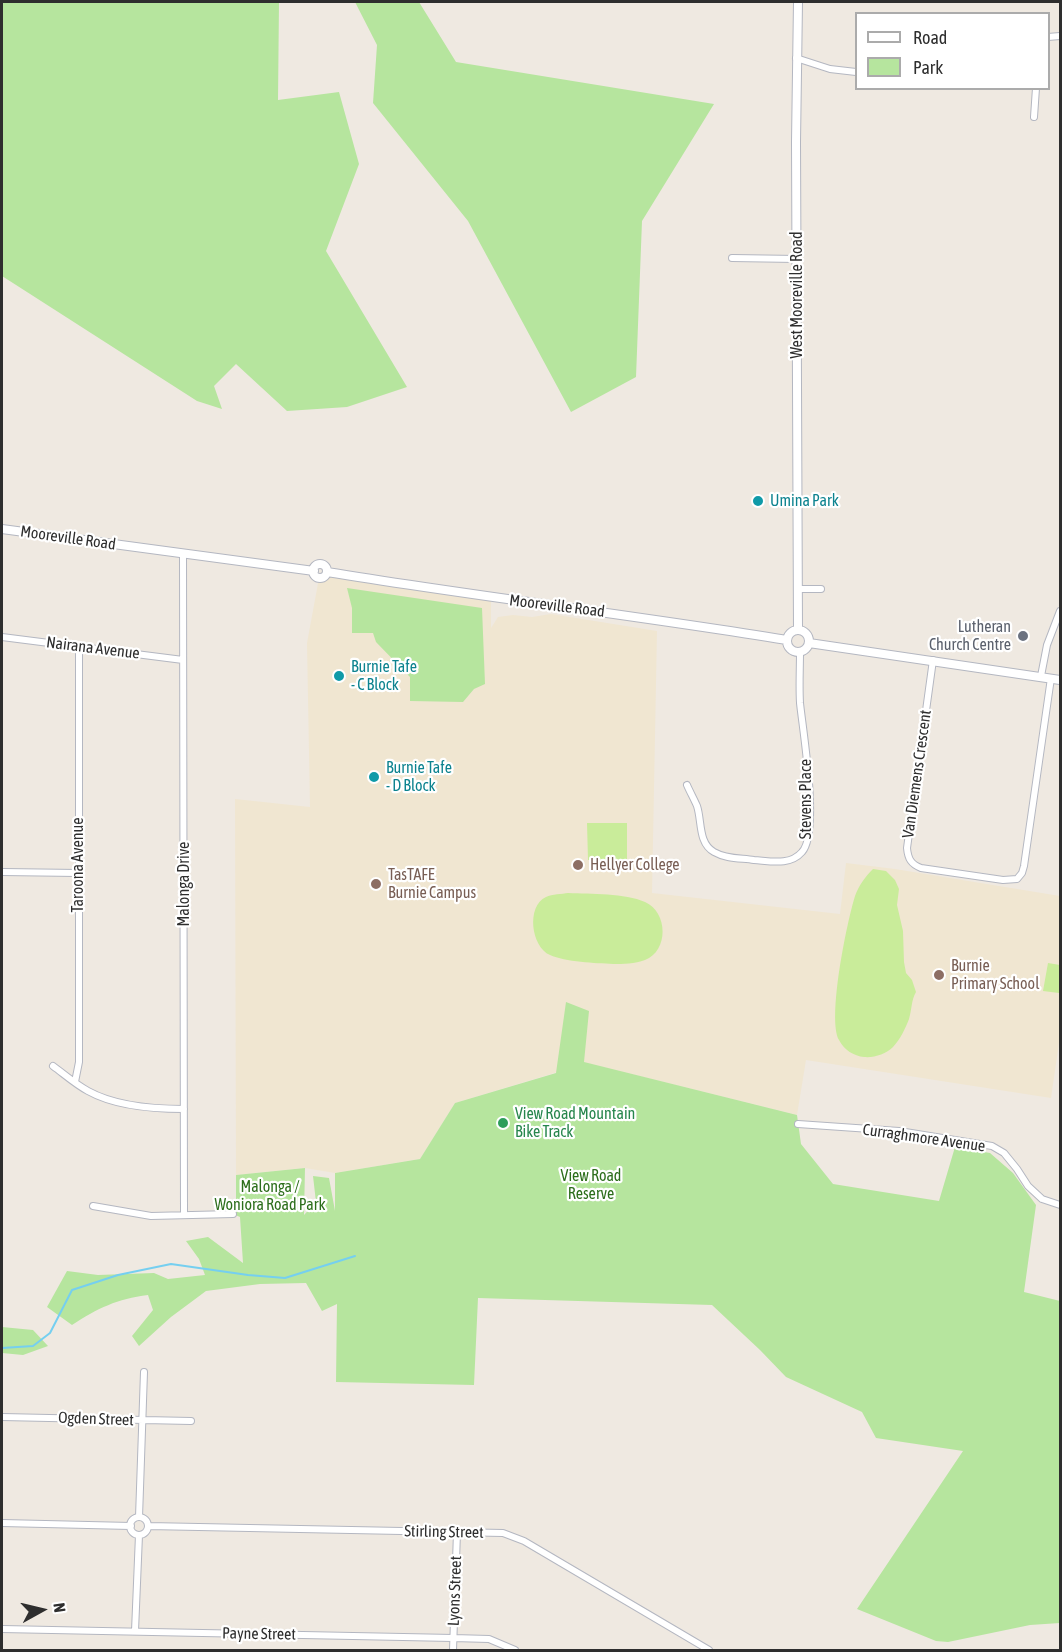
<!DOCTYPE html>
<html>
<head>
<meta charset="utf-8">
<style>
	body { margin:0 }
	#map { position:relative; width:1062px; height:1652px; overflow:hidden; background:#efe9e1; font-family:"Asap Condensed",sans-serif }
	canvas { display:block }
	.frame { position:absolute; inset:0; border:3px solid #2e2e2e; pointer-events:none }
	.legend { position:absolute; left:855px; top:12px; width:195px; height:78px; box-sizing:border-box; background:#fff; border:2px solid #ababab; margin:0; padding:8px 10px; list-style:none; font-size:18px; color:#2e2e2e }
	.legend li { display:flex; align-items:center; gap:12px; height:30px }
	.legend b { width:30px; border:2px solid #ababab }
	.north { position:absolute; left:12px; top:1580px; width:60px; height:60px; -webkit-text-stroke:4px #fff; paint-order:stroke; rotate:82deg; font-size:16px; font-weight:700; line-height:24px; text-align:center; color:#2e2e2e }
	.north::after { content:''; display:block; margin:auto; width:21px; height:27px; background:#2e2e2e; clip-path:polygon(50% 0,100% 100%,50% 72%,0 100%) }
</style>
</head>
<body>
<div id="map">
<canvas width="1062" height="1652"></canvas>
<div class="frame"></div>
<ul class="legend">
<li><b style="height:8px;background:#fff"></b>Road</li>
<li><b style="height:16px;background:#b6e59e"></b>Park</li>
</ul>
<div class="north">N</div>
</div>
<script>
const g = document.querySelector('canvas').getContext('2d');
g.lineJoin = 'round';
function fill(path, color) {
  g.fillStyle = color;
  g.fill(path, 'evenodd');
}
function stroke(path, color, width, dash) {
  g.strokeStyle = color;
  g.lineWidth = width;
  g.lineCap = dash ? 'butt' : 'round';
  g.setLineDash(dash || []);
  g.stroke(path);
}
function write(font, color, halo, rows, align = 'center') {
  g.font = font + ' "Asap Condensed",sans-serif';
  g.lineWidth = 4.5;
  g.setLineDash([]);
  g.textBaseline = 'middle';
  g.strokeStyle = halo;
  g.fillStyle = color;
  for (const [text, x, y, turn = 0] of rows) {
    g.save();
    g.translate(x, y);
    g.rotate((+turn || 0) * Math.PI / 180);
    g.textAlign = isNaN(turn) ? turn : align;
    if (halo) g.strokeText(text, 0, 0);
    g.fillText(text, 0, 0);
    g.restore();
  }
}
const education = new Path2D(`
	M326 574 491 598V628L498 617 513 615 532 617 551 614 657 631 652 893 840 914 846 863 895 869 1060 896V1036L1051 1098 806 1060 797 1115 570 1059 561 1071 455 1103 420 1159 335 1173 305 1168 236 1175 235 799 310 807 307 643 319 578Z`);
const green = new Path2D(`
	M2 2H279L278 100 339 92 359 164 326 251 407 387 347 407 287 411 236 364 214 386 222 409 197 401 2 276Z
	M355 2H419L456 62 714 104 642 221 636 377 571 412 468 221 373 103 377 45Z
	M347 588 482 608 485 684 474 689 463 702 410 701V677L376 642 373 633H352V608Z
	M566 1002 589 1011 584 1062 797 1115 801 1144 833 1184 939 1201 955 1147 990 1153 1013 1173 1036 1205 1024 1292 1060 1301V1623L1030 1625 948 1642 936 1641 857 1609 963 1451 876 1438 862 1412 786 1377 760 1350 712 1305 478 1298 474 1385 336 1382 337 1304 322 1311 306 1283 260 1284 206 1291 171 1317 139 1346 132 1336 153 1310 148 1295C117 1299 98 1308 72 1325L47 1307 67 1271 98 1275 154 1273 168 1279 205 1275 199 1259 186 1241 208 1237 243 1263 240 1217 233 1214 236 1202V1175L305 1168 304 1215 316 1202 313 1176 329 1178 335 1211V1173L420 1159 455 1103 556 1073Z
	M2 1327 33 1330 48 1346 23 1355 2 1353Z`);
const pitch = new Path2D(`
	M587 823H627V860H588Z
	M873 869 886 871 895 880 899 889 897 905 903 931 904 962 906 973 912 980 916 992C911 1001 912 1009 909 1019 906 1027 900 1040 893 1047 886 1054 874 1058 864 1057 854 1056 844 1050 839 1040 827 1018 847 922 855 896 859 885 865 877 873 869Z
	M568 893C591 894 625 893 645 902 668 912 669 951 645 960 635 964 623 964 613 964 596 963 565 962 550 955 531 947 526 906 546 897 552 894 562 894 568 893Z
	M1048 963 1060 965 1059 993 1043 991Z`);
const stream = new Path2D(`
	M2 1348 33 1346 50 1333 72 1290 118 1275 171 1264 248 1275 285 1278 355 1256`);
const minor = new Path2D(`
	M1048 37 1060 36
	M796 58 830 69 856 72
	M1034 117 1036 88
	M732 258 797 259
	M183 553 184 1215
	M798 589H821
	M2 637 183 660
	M933 660 907 848C908 859 911 864 921 868L1003 880 1017 879 1022 873 1024 866 1051 678
	M1041 676 1047 645 1060 611
	M687 785C690 792 694 799 697 806 702 821 698 843 714 852 726 859 741 858 754 860 770 861 790 866 802 852 820 832 803 732 800 703 799 686 800 669 800 652
	M2 872 78 873
	M53 1066C64 1074 75 1084 88 1091 115 1106 153 1109 184 1109
	M75 1082 79 1062V647
	M798 1124 899 1131 992 1146 1004 1153 1017 1169 1028 1186 1042 1199 1060 1205
	M93 1206 151 1216 233 1214
	M2 1417 191 1421
	M139 1517 144 1372
	M130 1526a9 9 0 1 1 18 0a9 9 0 1 1-18 0Z
	M2 1523 131 1526
	M148 1526 503 1533 524 1541 709 1650
	M2 1629 453 1638 489 1639 515 1650
	M135 1631 139 1535
	M453 1650 457 1532`);
const secondary = new Path2D(`
	M798 2 796 142 798 629
	M2 529 314 571
	M313 571a7 7 0 1 1 14 0a7 7 0 1 1-14 0Z
	M327 572C480 597 634 615 787 640
	M787 641a11 11 0 1 1 22 0a11 11 0 1 1-22 0Z
	M809 643 1060 680`);
const markers = [
	[758,501,6,"#0f9aa8"],
	[1023,636,6,"#6b7280"],
	[339,676,6,"#0f9aa8"],
	[374,777,6,"#0f9aa8"],
	[578,865,6,"#8d6e63"],
	[376,884,6,"#8d6e63"],
	[939,975,6,"#8d6e63"],
	[503,1123,6,"#2e9e5b"]
];
const streetNames = [
	["West Mooreville Road",797,295,-90],
	["Mooreville Road",68,538,8],
	["Mooreville Road",557,606,7],
	["Nairana Avenue",93,648,7],
	["Van Diemens Crescent",917,774,-82],
	["Stevens Place",806,799,-90],
	["Taroona Avenue",78,865,-90],
	["Malonga Drive",184,884,-90],
	["Curraghmore Avenue",924,1138,8],
	["Ogden Street",96,1419,2],
	["Stirling Street",444,1532,1],
	["Lyons Street",455,1591,-88],
	["Payne Street",259,1634,1]
];
const cultureNames = [
	["Umina Park",770,501],
	["Burnie Tafe",351,667],
	["- C Block",351,685],
	["Burnie Tafe",386,768],
	["- D Block",386,786]
];
const worshipNames = [
	["Lutheran",1011,627],
	["Church Centre",1011,645]
];
const educationNames = [
	["Hellyer College",590,865],
	["TasTAFE",388,875],
	["Burnie Campus",388,893],
	["Burnie",951,966],
	["Primary School",951,984]
];
const leisureNames = [
	["View Road Mountain",515,1114],
	["Bike Track",515,1132]
];
const parkNames = [
	["View Road",591,1176],
	["Reserve",591,1194],
	["Malonga /",270,1187],
	["Woniora Road Park",270,1205]
];
fill(education, '#f0e6d1');
fill(green, '#b6e59e');
fill(pitch, '#c9ec9a');
stroke(stream, '#75cff0', 2);
stroke(minor, '#b4b7c1', 8);
stroke(secondary, '#b4b7c1', 10);
stroke(minor, '#fff', 6);
stroke(secondary, '#fff', 8);
for (const [x, y, r, color] of markers) {
  const dot = new Path2D();
  dot.arc(x, y, r, 0, 2 * Math.PI);
  g.fillStyle = color;
  g.fill(dot);
  stroke(dot, '#fff', 2);
}
write('16px', '#2e2e2e', '#fff', streetNames);
write('16px', '#0d838f', '#fff', cultureNames, 'left');
write('16px', '#5b616d', '#fff', worshipNames, 'right');
write('16px', '#785e54', '#fff', educationNames, 'left');
write('16px', '#27864d', '#fff', leisureNames, 'left');
write('16px', '#2c6e1b', '#fff', parkNames);
</script>
</body>
</html>
